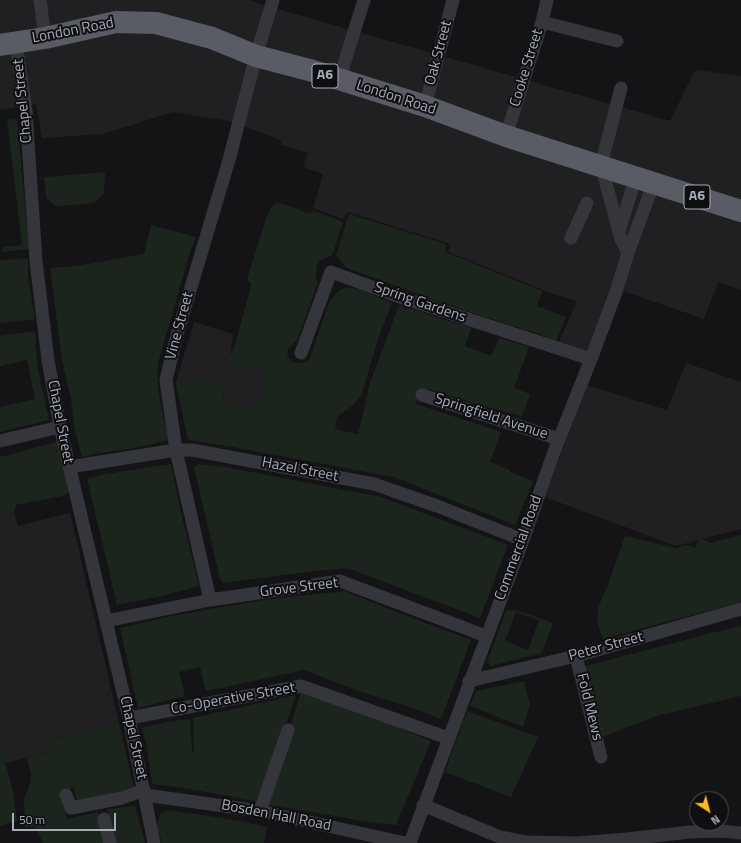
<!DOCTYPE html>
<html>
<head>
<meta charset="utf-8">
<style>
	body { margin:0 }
	#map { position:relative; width:741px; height:843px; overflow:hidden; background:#141416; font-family:"Titillium Web",sans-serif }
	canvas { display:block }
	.north { position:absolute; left:689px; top:791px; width:40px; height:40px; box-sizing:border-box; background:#0f0f11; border:1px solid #4b4d54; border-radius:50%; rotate:144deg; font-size:11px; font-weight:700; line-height:16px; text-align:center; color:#a5abb8 }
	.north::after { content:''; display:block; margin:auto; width:14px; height:18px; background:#ffb724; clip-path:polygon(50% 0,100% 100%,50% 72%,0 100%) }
	.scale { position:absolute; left:12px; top:813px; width:104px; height:18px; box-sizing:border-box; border:2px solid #a5abb8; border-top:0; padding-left:5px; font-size:12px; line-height:14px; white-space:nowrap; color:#a5abb8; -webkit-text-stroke:3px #0f0f11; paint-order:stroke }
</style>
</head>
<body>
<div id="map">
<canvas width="741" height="843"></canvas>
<div class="north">N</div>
<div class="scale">50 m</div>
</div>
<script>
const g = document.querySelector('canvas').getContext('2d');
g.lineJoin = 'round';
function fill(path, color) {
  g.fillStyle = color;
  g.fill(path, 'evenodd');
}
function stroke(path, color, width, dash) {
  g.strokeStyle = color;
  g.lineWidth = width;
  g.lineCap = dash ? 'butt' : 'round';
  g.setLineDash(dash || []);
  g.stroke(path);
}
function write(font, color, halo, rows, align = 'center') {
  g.font = font + ' "Titillium Web",sans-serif';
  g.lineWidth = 4;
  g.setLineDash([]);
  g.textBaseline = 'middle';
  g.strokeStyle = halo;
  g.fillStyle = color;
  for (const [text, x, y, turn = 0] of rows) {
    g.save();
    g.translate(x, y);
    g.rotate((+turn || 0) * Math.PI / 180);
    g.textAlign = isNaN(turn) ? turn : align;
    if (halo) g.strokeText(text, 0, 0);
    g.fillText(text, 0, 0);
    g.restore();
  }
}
const built = new Path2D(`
	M0 0H250L270 7 670 121 694 72 697 70 741 76V290L718 282 704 319 617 289 593 354 559 342 577 301 553 294 449 252 450 244 348 212 343 219 313 208 323 174 303 167 308 153 281 145V140L229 121 173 112 103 134 42 138 36 104 0 110Z
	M194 322 233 334 230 360 267 372 256 409 223 403 224 386 200 379 176 382Z
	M686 363 741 382V529L676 546 545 497 587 385 667 410Z
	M14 512 18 526 70 513 119 723 50 740 52 752 5 763 0 743V515Z`);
const green = new Path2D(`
	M17 119 29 249 3 252 2 247 22 245 7 120Z
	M105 172 104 194 94 203 60 206 55 205 50 202 46 197 44 177Z
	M277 202 311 214 312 210 343 222 332 256 322 259 317 265 316 277 318 283 297 340 288 349 287 356C293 365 302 365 310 358L328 305C332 298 337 289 346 288 356 286 382 299 392 303L380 333 361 396 352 406 337 417 335 429 358 434 370 383 399 305 471 328 465 346 491 356 499 338 529 347 514 388 530 394 522 416 478 405 429 389 419 393 416 404 501 432 490 462 510 470V472L533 481 515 525 394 477 227 446 188 440 177 389 176 382 200 379 224 386 223 403 256 409 266 372 229 360 235 345 251 286V283L247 279 266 219 270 209Z
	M349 214 446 244 445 250 448 253 542 291 537 306 566 317 556 341 529 330 528 331 440 302 347 268 336 256Z
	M151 225 196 237 191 249 158 363C155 389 163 414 169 440L140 447 106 452 82 457 74 425 71 399 62 360 50 268 77 266 144 254Z
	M28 259V278L35 319 0 323V260Z
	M35 331 37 364 49 420 0 432V407L35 399 27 360 0 366V336Z
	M57 442 70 492 62 496 16 505 14 512 0 515V457Z
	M171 464 180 508 199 586 158 597 117 605 87 478C115 472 143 468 171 464Z
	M198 464 225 467 381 497 508 545 480 618 347 568 306 572 223 583 220 579 194 467Z
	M741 535V602L603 639 597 622 598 616V608L609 582 625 536 676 548 687 545 695 548 700 538 710 543Z
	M345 591 386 608 471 640 441 719 400 703 399 704 356 690 304 670 206 691 200 667 179 672 185 696 138 708 120 628 166 617 205 610 270 599Z
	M516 610 553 623 542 653 491 666 487 662 506 611ZM516 612 539 620 528 650 505 641Z
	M741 626V696L656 716 602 737 582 667 715 632Z
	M524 681 530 705 523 727 470 706 476 691Z
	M301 692 391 723 406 731 431 741 396 825 375 823 266 804Z
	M296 695 259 802 191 789 152 784 147 748 142 728 166 722 190 719 192 752H194L193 718Z
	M467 711 538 737 511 797 445 772Z
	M119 723 134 788 77 803 74 787 61 793 67 819 98 812 105 843H43L35 826 25 828 24 799 31 781V774L27 758 52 752 50 740Z
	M0 743 13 791 17 821 0 826Z
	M135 806 145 843H115L107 809Z
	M169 810 240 821 267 827 264 843H162L157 826 160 814Z`);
const minor = new Path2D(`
	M40 0 45 38
	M542 22 617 41
	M16 43 26 111 36 261 48 360 60 427 129 718 154 843
	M339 80 364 0
	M621 88 601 165 621 239 628 253
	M425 106 453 0
	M506 136 542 22 547 0
	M619 231 636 177
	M571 238 587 203
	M301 353 331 272 397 296 591 359
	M422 395 559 439
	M0 441 60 427
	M69 467 176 450H192L374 484 437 506 523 540
	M210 600 176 450 166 380 178 331 229 160 256 56 273 0
	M106 621 210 600 340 581 486 636
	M576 656 601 757
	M469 681 576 656 741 609
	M129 718 301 686 448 738
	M66 795 71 808 122 798 144 790
	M145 795 260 811 405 843
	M423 805 500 837 526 842 577 843 627 839 690 832 721 831 741 833
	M260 811 288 730
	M104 819 110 843
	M410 843 523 540 554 452 593 354 616 292 628 253 654 182`);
const trunk = new Path2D(`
	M0 45 45 38 116 22 156 23 212 38 256 56 313 71 425 106 506 136 741 211`);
const shields = [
	[325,76,26],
	[697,197,26]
];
const shieldNames = [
	["A6",325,76],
	["A6",697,197]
];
const streetNames = [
	["London Road",73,31,-11],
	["Oak Street",439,53,-75],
	["Cooke Street",527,68,-73],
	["London Road",396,98,18],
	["Chapel Street",23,101,-96],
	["Spring Gardens",420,303,19],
	["Vine Street",180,326,-75],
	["Springfield Avenue",491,417,18],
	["Chapel Street",60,422,79],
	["Hazel Street",300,470,11],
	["Commercial Road",519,548,-70],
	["Grove Street",299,588,-7],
	["Peter Street",606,647,-15],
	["Co-Operative Street",233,699,-10],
	["Fold Mews",589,707,76],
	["Chapel Street",133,738,78],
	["Bosden Hall Road",276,816,11]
];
fill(built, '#202023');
fill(green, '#1c251d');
stroke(minor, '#35363c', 13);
stroke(trunk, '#595c64', 22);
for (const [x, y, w] of shields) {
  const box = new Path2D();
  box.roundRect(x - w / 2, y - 12, w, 24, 3);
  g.fillStyle = '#0f0f11';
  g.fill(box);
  stroke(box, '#a5abb8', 1);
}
write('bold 14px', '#a5abb8', null, shieldNames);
write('15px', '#a5abb8', '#0f0f11', streetNames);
</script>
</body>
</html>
